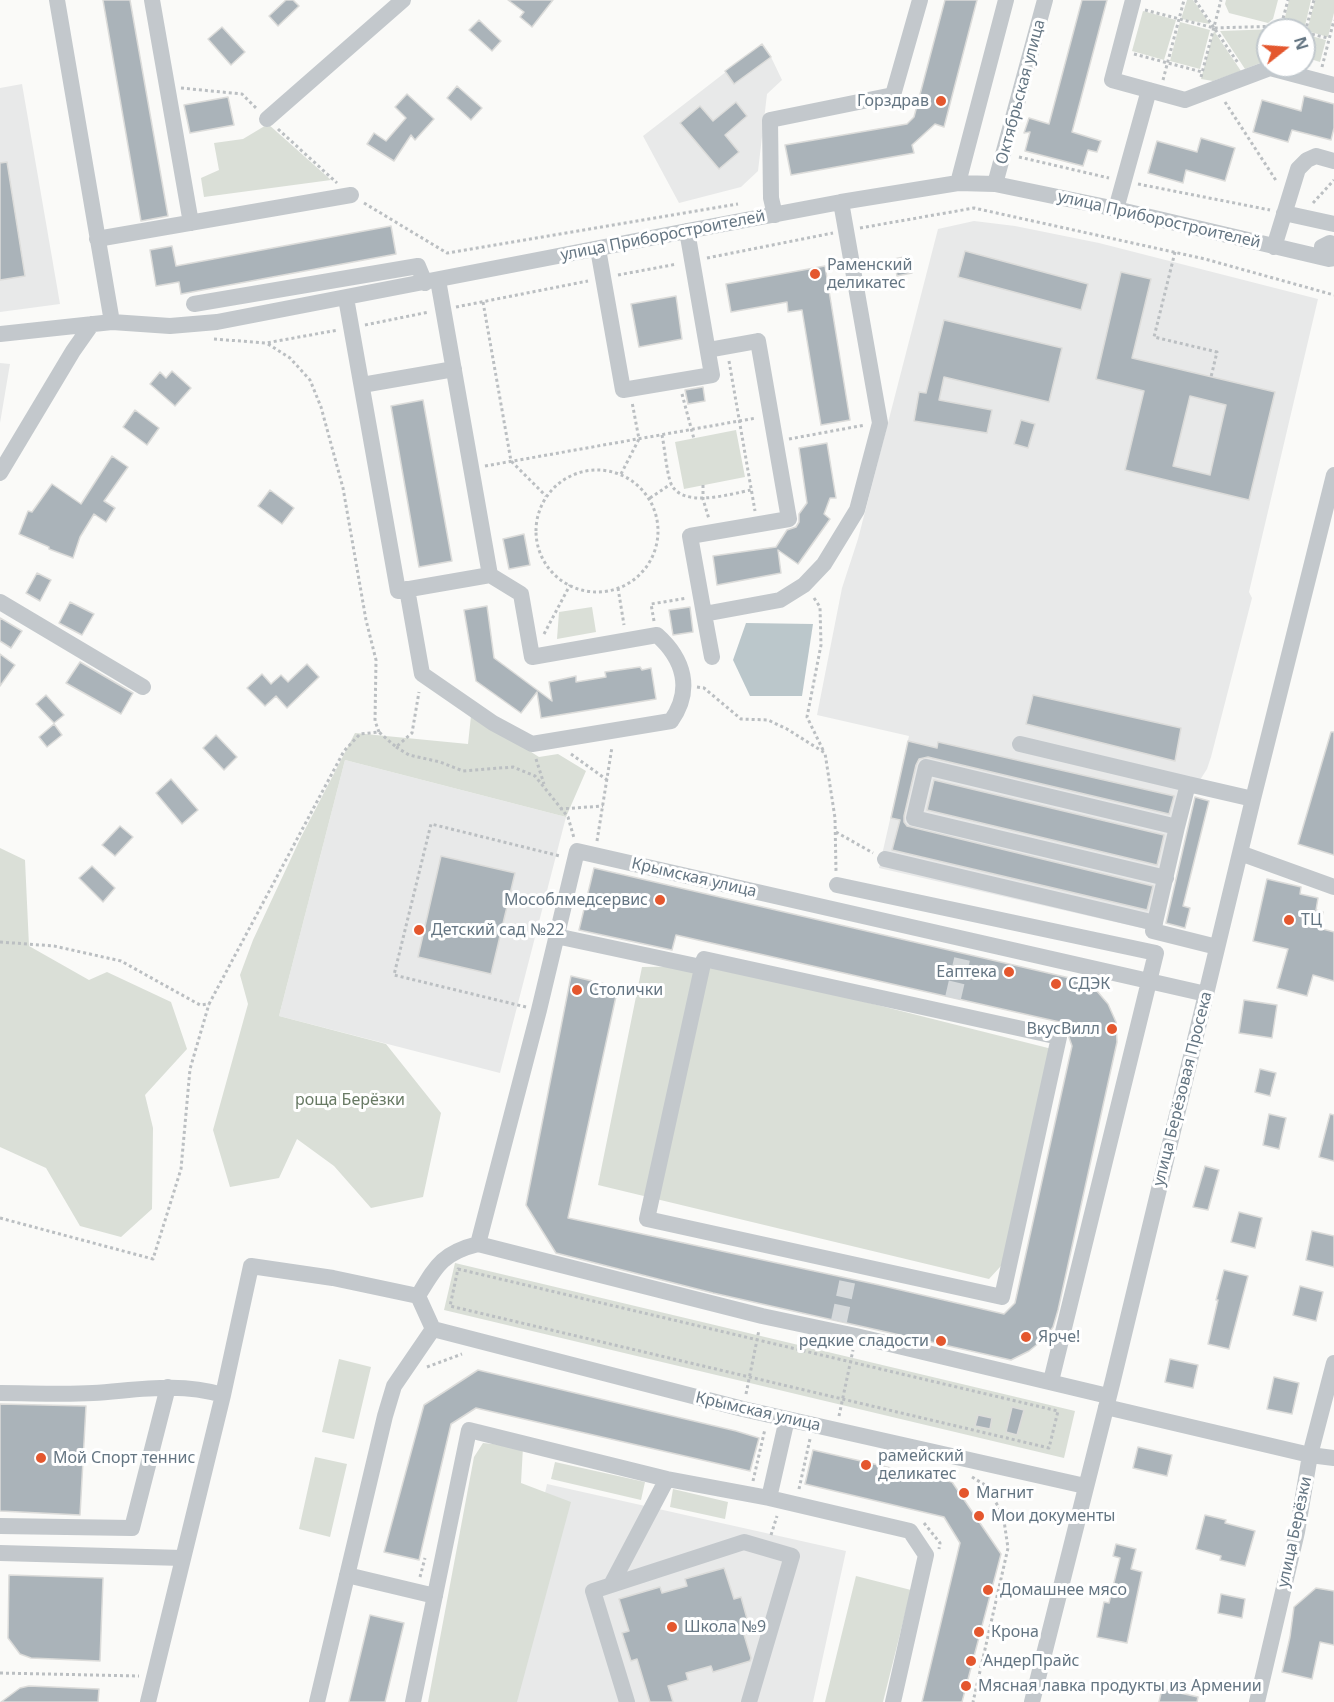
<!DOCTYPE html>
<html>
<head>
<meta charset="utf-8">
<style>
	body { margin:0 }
	#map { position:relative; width:1334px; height:1702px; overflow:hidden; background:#fafaf8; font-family:"Noto Sans",sans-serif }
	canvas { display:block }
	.north { position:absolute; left:1256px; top:18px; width:60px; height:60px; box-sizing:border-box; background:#fff; border:2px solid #c1c8cd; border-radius:50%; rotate:73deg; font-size:16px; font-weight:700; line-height:24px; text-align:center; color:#657683 }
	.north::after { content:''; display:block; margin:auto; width:21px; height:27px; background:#e4572e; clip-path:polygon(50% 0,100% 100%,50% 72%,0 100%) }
</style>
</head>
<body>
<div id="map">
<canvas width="1334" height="1702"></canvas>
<div class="north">N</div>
</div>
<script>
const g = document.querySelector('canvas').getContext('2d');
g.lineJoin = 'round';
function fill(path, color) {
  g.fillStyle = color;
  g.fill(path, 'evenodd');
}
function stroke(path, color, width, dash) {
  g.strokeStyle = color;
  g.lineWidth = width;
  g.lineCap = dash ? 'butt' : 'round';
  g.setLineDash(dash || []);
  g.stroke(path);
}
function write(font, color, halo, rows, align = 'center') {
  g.font = font + ' "Noto Sans",sans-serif';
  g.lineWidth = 6;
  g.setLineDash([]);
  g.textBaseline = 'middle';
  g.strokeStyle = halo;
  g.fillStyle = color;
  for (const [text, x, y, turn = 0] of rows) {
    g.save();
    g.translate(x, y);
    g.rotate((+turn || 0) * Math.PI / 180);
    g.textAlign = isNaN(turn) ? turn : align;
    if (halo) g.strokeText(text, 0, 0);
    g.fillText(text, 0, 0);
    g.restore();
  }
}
const built = new Path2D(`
	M762 44 771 57 782 80 767 94 758 171 741 187 679 203 643 136Z
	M22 84 60 304 0 312V88Z
	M974 221 1015 226 1099 243 1318 299 1249 592 1252 598 1211 757 1207 769 1200 780 1185 776 1150 930 879 868 909 736 817 715 842 588 858 539 938 229Z
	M0 363 10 364 0 423Z
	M345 760 566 817 500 1073 279 1016Z
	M547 1484 846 1551 813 1702H498Z`);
const green = new Path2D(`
	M1187 0H1193L1210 24 1181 19Z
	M1226 0H1278L1273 19 1268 23 1229 13 1225 4Z
	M1289 0H1311L1304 30 1283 26Z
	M1315 0H1334V13L1328 37 1307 31Z
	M1143 11 1176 20 1164 60 1132 51Z
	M1180 22 1210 30 1200 69 1170 61Z
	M1277 29 1268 30V60L1245 69 1220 31Z
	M1214 31 1241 71 1213 81 1201 79Z
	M1304 34 1326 40 1320 62 1304 57Z
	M268 124 331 180 204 197 201 178 219 170 214 143 243 139Z
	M736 430 745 477 684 489 675 442Z
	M592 607 596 632 557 639 559 612Z
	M471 716 492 727 539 757 558 754 586 771 566 817 345 760 279 1016 386 1044 441 1113 423 1197 371 1208 334 1166 297 1139 279 1178 230 1187 213 1130 248 1004 240 975 253 940 301 837 355 733 468 744Z
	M0 848 25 860 29 946 89 980 107 972 171 1002 187 1049 145 1095 153 1128 152 1209 121 1237 80 1226 46 1168 0 1147Z
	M707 966 762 976 1052 1049 1011 1255 989 1279 598 1185 642 967Z
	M455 1263 1075 1411 1064 1458 444 1310Z
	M339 1359 371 1367 354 1439 322 1432Z
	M483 1443 523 1447 521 1483 571 1502 517 1702H428L474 1457Z
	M315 1457 347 1464 330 1537 299 1529Z
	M555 1462 645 1482 641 1500 551 1479Z
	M673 1489 728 1502 725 1519 670 1507Z
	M856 1576 911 1590 883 1702H825Z`);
const water = new Path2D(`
	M746 623 813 624 802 696H750L733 660Z`);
const building = new Path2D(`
	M103 0H130L168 216 141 221Z
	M286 0H293L299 6 278 26 269 16Z
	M508 0H553L532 27 520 17 524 12Z
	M945 0H977L944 127 935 124 912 145 914 153 791 175 785 145 907 124 914 117Z
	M1082 0H1107L1072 132 1101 141 1097 152 1088 150 1083 166 1025 151 1030 132 1024 133 1029 118 1049 124Z
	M479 20 501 41 492 51 469 30Z
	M222 27 245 52 231 65 208 39Z
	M762 44 771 57 734 84 725 71Z
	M457 86 482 108 471 120 447 98Z
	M407 94 434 119 415 140 411 135 394 161 367 144 374 133 386 141 406 118 395 107Z
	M1304 96 1334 104V128L1331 140 1292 130 1288 142 1253 132 1262 100 1301 111Z
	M228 97 234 125 190 133 184 105Z
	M736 102 747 116 725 135 739 152 719 169 680 123 700 106 713 121Z
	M1201 138 1235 148 1225 181 1186 170 1183 183 1148 173 1157 141 1197 152Z
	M7 162 25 276 0 280V163Z
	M391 226 396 254 181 294 179 282 156 286 150 250 172 246 176 266Z
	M965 251 1088 284 1081 310 958 277Z
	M909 256 912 273 897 276 894 259Z
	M825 266 850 420 821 425 802 310 788 312 787 302 731 312 726 284Z
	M1121 272 1151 279 1132 358 1275 392 1249 500 1125 470 1144 391 1096 379ZM1190 396 1226 405 1210 475 1173 466Z
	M676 296 682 339 639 347 631 304Z
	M944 320 1062 348 1049 402 944 377 939 400 992 410 987 433 914 421 919 392 926 393Z
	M172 371 191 388 175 406 150 384 160 372 166 378Z
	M703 387 705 401 688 404 685 390Z
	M423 400 452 561 419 567 391 406Z
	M135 410 159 428 147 445 123 427Z
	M1021 420 1035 424 1028 448 1014 444Z
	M827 443 836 498H830L824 514 830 519 798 564 778 550 781 573 717 585 713 556 776 547 787 530 796 527 799 522V514L807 503 799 448Z
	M112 456 128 467 104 501 115 508 106 522 94 514 80 537 73 558 49 549V547L19 534 28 511 32 512 52 484 81 504Z
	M270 490 294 508 282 524 258 506Z
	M524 534 530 565 509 569 503 539Z
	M37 573 51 580 40 601 26 593Z
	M70 602 94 614 82 635 59 623Z
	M487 606 494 658 552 701 549 682 576 676V682L606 677 605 672 640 667 642 670 651 668 656 699 541 718 537 692 521 713 476 681 464 610Z
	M690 607 693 632 673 635 669 610Z
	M0 618 22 631 11 648 0 641Z
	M0 654 15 665 0 686Z
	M80 662 133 693 121 714 66 683Z
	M307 664 319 677 287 708 276 696 265 706 247 688 262 674 271 684 281 675 288 682Z
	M46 695 64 715 54 723 36 704Z
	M1033 695 1181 728 1175 761 1026 724Z
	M54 724 62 735 47 747 39 737Z
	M1331 732H1334V855L1298 844Z
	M216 735 237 757 224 770 203 748Z
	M908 741 937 748 938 742 1174 796 1169 814 928 757 919 759 916 765 904 816V822L907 826 1153 886 1147 910 892 850 900 820 891 818Z
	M171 779 198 810 182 824 156 793Z
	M934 780 1164 835 1157 865 927 810Z
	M1195 797 1209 801 1183 906 1190 908 1185 928 1166 923Z
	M120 826 133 837 115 856 102 845Z
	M441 856 515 873 491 974 418 957Z
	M92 866 115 888 103 902 79 878Z
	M594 868 1074 979 1096 990 1108 1004 1116 1022 1117 1042 1058 1310 1053 1327 1045 1338 1029 1351 1011 1360 713 1293 556 1253 526 1205 571 976 618 987 568 1218 879 1285 1004 1314 1015 1303 1072 1046 1064 1023 676 935 672 950 579 930Z
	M1267 879 1301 887 1300 894 1318 898 1316 910 1323 912 1319 928 1334 932V981L1313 975 1307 996 1277 988 1288 949 1253 941Z
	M1244 1000 1277 1005 1272 1038 1239 1033Z
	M1260 1069 1276 1073 1270 1096 1255 1092Z
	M1269 1114 1286 1118 1279 1149 1263 1145Z
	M1330 1114 1334 1115V1161L1319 1157Z
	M1205 1166 1219 1170 1208 1210 1193 1207Z
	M1239 1212 1262 1218 1255 1248 1231 1242Z
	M1312 1231 1334 1236V1267L1306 1260Z
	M1224 1270 1248 1276 1229 1349 1208 1344 1218 1300H1216Z
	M1300 1286 1323 1292 1316 1321 1293 1315Z
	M1170 1359 1198 1365 1193 1388 1165 1382Z
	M478 1370 736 1431 759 1438 750 1471 476 1408 451 1424 419 1560 384 1552 424 1405Z
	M1274 1377 1299 1383 1292 1414 1267 1409Z
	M0 1404 86 1406 80 1515 0 1511Z
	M1012 1407 1024 1410 1017 1435 1006 1432Z
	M978 1415 992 1418 990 1429 975 1426Z
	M1138 1447 1172 1455 1167 1476 1133 1468Z
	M813 1450 952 1482 1001 1554 962 1702H922L960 1543 944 1517 805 1484Z
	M1205 1515 1226 1520 1225 1523 1255 1531 1245 1566 1220 1560 1221 1556 1196 1549Z
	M1116 1544 1136 1549 1131 1569 1142 1572 1127 1643 1097 1637 1104 1602 1109 1603 1120 1558 1113 1556Z
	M724 1568 734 1599 741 1597 749 1626 742 1628 751 1658 750 1661 713 1672 711 1666 686 1673 688 1680 668 1686 673 1702H650L637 1659 631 1661 622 1633 629 1631 619 1599 660 1587 662 1593 687 1586 685 1579Z
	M9 1575 103 1578 100 1661 31 1658 20 1654 8 1638Z
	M1316 1588 1334 1591V1645L1320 1642 1312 1679 1282 1672 1290 1637 1294 1607Z
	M1221 1594 1245 1599 1242 1618 1218 1613Z
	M370 1615 404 1623 385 1702H349Z
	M29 1686 99 1689 98 1702H1L20 1688Z
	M1162 1689 1198 1697 1197 1702H1159Z`);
const minorTunnel = new Path2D(`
	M953 998 963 955
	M839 1321 848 1278`);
const path = new Path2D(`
	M1195 0 1238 63
	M1145 10 1214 28 1281 26 1296 30
	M1280 30 1288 0
	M1305 32 1314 0
	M1306 33 1328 38
	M1134 54 1202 72
	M1322 67 1334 20
	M1201 77 1221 0
	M1163 80 1184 0
	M181 88 242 94 258 110
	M1225 102 1277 182
	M278 129 337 183
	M1019 157 1109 178
	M1138 184 1270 210
	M364 203 447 253 738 204
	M1313 203 1334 180
	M860 228 974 208 1205 259 1334 295
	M1175 252 1154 337 1217 352 1211 377
	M707 258 833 233
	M618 275 677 264
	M483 302 511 461 546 496
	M456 307 588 281
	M365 325 429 312
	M214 339 266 343 338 330
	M268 344 290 358 310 380 321 407 343 488 366 620 376 660 375 721 379 732
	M729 361 755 511
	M682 394 694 439
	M662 435C665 450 666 467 670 481 679 510 730 494 751 490
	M789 439 865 425
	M485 466 756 418
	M536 531a61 61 0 1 1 122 0a61 61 0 1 1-122 0Z
	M621 474 639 439 632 402
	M703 485V499L709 519
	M650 498 671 484
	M618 588 624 625
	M814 598 820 607 821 645 807 717 824 752
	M654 621 651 604 687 598
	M544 634 570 585
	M697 687 704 688 741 719 768 720 787 729 825 753 835 818 836 871
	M396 747 409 755 440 762 463 771 513 767 535 776 568 817 574 838
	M571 754 607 780
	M536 759 544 784
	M560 809 603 806
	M836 832 873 853
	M597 841 612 747
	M0 942 54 946 121 961 200 1005 209 1004 344 751 360 734 379 732 396 747 412 733 419 692
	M526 1007 394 975 431 824 560 856
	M0 1218 153 1259 181 1169 190 1069 209 1004
	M458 1269 1058 1411 1049 1448 450 1306Z
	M427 1367 462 1354
	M746 1394 759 1330
	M839 1416 853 1350
	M972 1477 985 1485 1003 1514 1008 1548 973 1702
	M753 1481 765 1429
	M799 1489 810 1439
	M924 1523 940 1543 939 1549
	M771 1535 777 1516
	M420 1577 425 1558
	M0 1673 139 1676`);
const minor = new Path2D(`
	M57 0 112 322
	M152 0 191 223
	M1133 0 1112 80 1185 100 1270 68 1334 85
	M267 119 403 0
	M958 183 1006 0
	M995 184 1045 0
	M1116 209 1149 90
	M1284 213 1334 224
	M775 215 771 198 770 120 893 95 920 0
	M97 239 351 195
	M1274 247 1298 169 1307 160 1316 156 1334 161
	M598 249 623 390 712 375 687 231
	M1323 256 1322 247 1330 243 1334 245
	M438 280 490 575
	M346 298 398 591 490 575 521 594 532 657 657 635C684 659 693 690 671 721L532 744 493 723 422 674 407 589
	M194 304 418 266 425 283
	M0 334 112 322 170 326 217 322 687 231 841 202 958 183 995 184 1116 209 1329 259 1334 258
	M362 385 454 369
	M0 473 73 351 92 324
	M0 602 143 687
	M704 614 690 536 789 519 758 341 708 350
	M712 657 704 614 780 600 804 585 824 564 857 510 880 423 841 202
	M1020 744 1188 784
	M1177 827 1153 931 1217 947
	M1240 853 1334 887
	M885 859 1155 923
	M1166 878 914 818 926 767 1177 827 1188 784 1253 799
	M837 885 1156 953 1051 1381
	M556 936 701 967
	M704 959 1059 1037 1002 1297 647 1219Z
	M478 1244 539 1010 577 851 1206 994
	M418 1296C436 1266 442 1253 478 1244L762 1316 856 1336 1108 1396
	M418 1296 433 1329
	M433 1329 743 1409 1085 1486
	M0 1393C31 1393 62 1395 93 1393 139 1390 177 1382 223 1395
	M1106 1407 1310 1455 1334 1458
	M769 1498 910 1531 926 1555 893 1702
	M0 1526 132 1528 168 1387
	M0 1553 183 1558
	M347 1575 435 1596
	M611 1585 667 1479
	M148 1702 223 1395 251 1266 333 1278 418 1296
	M317 1702 385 1416 394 1386 433 1329
	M413 1702 469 1430 667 1479 769 1498 787 1419
	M627 1702 593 1591 744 1542 792 1556 749 1702
	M1032 1702 1113 1380 1253 799 1334 475
	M1257 1702 1297 1532 1310 1455 1334 1363`);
const markers = [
	[941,101,6,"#e4572e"],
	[815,274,6,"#e4572e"],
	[660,900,6,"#e4572e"],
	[1289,920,6,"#e4572e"],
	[419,930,6,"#e4572e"],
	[1009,972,6,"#e4572e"],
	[1056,984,6,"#e4572e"],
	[577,990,6,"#e4572e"],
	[1112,1029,6,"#e4572e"],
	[1026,1337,6,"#e4572e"],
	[941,1341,6,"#e4572e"],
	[41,1458,6,"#e4572e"],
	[866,1465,6,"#e4572e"],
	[964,1493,6,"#e4572e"],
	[979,1516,6,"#e4572e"],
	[988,1590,6,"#e4572e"],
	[672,1627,6,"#e4572e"],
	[979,1632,6,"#e4572e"],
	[971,1661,6,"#e4572e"],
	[966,1686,6,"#e4572e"]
];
const streetNames = [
	["Октябрьская улица",1021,92,-75],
	["улица Приборостроителей",1159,220,13],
	["улица Приборостроителей",663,236,-11],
	["Крымская улица",694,878,13],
	["улица Берёзовая Просека",1183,1089,-76],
	["Крымская улица",758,1412,13],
	["улица Берёзки",1295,1532,-78]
];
const poiNames = [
	["Горздрав",929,101,"right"],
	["Раменский",827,265],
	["деликатес",827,283],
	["Мособлмедсервис",648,900,"right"],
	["ТЦ",1301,920],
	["Детский сад №22",431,930],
	["Еаптека",997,972,"right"],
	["СДЭК",1068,984],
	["Столички",589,990],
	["ВкусВилл",1100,1029,"right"],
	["Ярче!",1038,1337],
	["редкие сладости",929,1341,"right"],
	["рамейский",878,1456],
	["деликатес",878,1474],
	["Мой Спорт теннис",53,1458],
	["Магнит",976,1493],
	["Мои документы",991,1516],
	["Домашнее мясо",1000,1590],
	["Школа №9",684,1627],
	["Крона",991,1632],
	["АндерПрайс",983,1661],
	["Мясная лавка продукты из Армении",978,1686]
];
const parkNames = [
	["роща Берёзки",350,1100]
];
fill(built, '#e8e9e9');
fill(green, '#dadfd7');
fill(water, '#bbc7cb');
fill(building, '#aab3b9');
stroke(building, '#dcdcda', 1.5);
stroke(minorTunnel, '#d5d9db', 16, [16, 8]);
stroke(path, '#bbbfc2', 3, [3, 3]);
stroke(minor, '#c3c8cc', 16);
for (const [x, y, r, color] of markers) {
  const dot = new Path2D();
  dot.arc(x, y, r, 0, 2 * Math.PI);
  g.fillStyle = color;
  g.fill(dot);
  stroke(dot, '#fff', 2);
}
write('16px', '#657683', '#fff', streetNames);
write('16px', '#657683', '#fff', poiNames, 'left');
write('16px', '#687a64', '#fff', parkNames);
</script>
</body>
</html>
